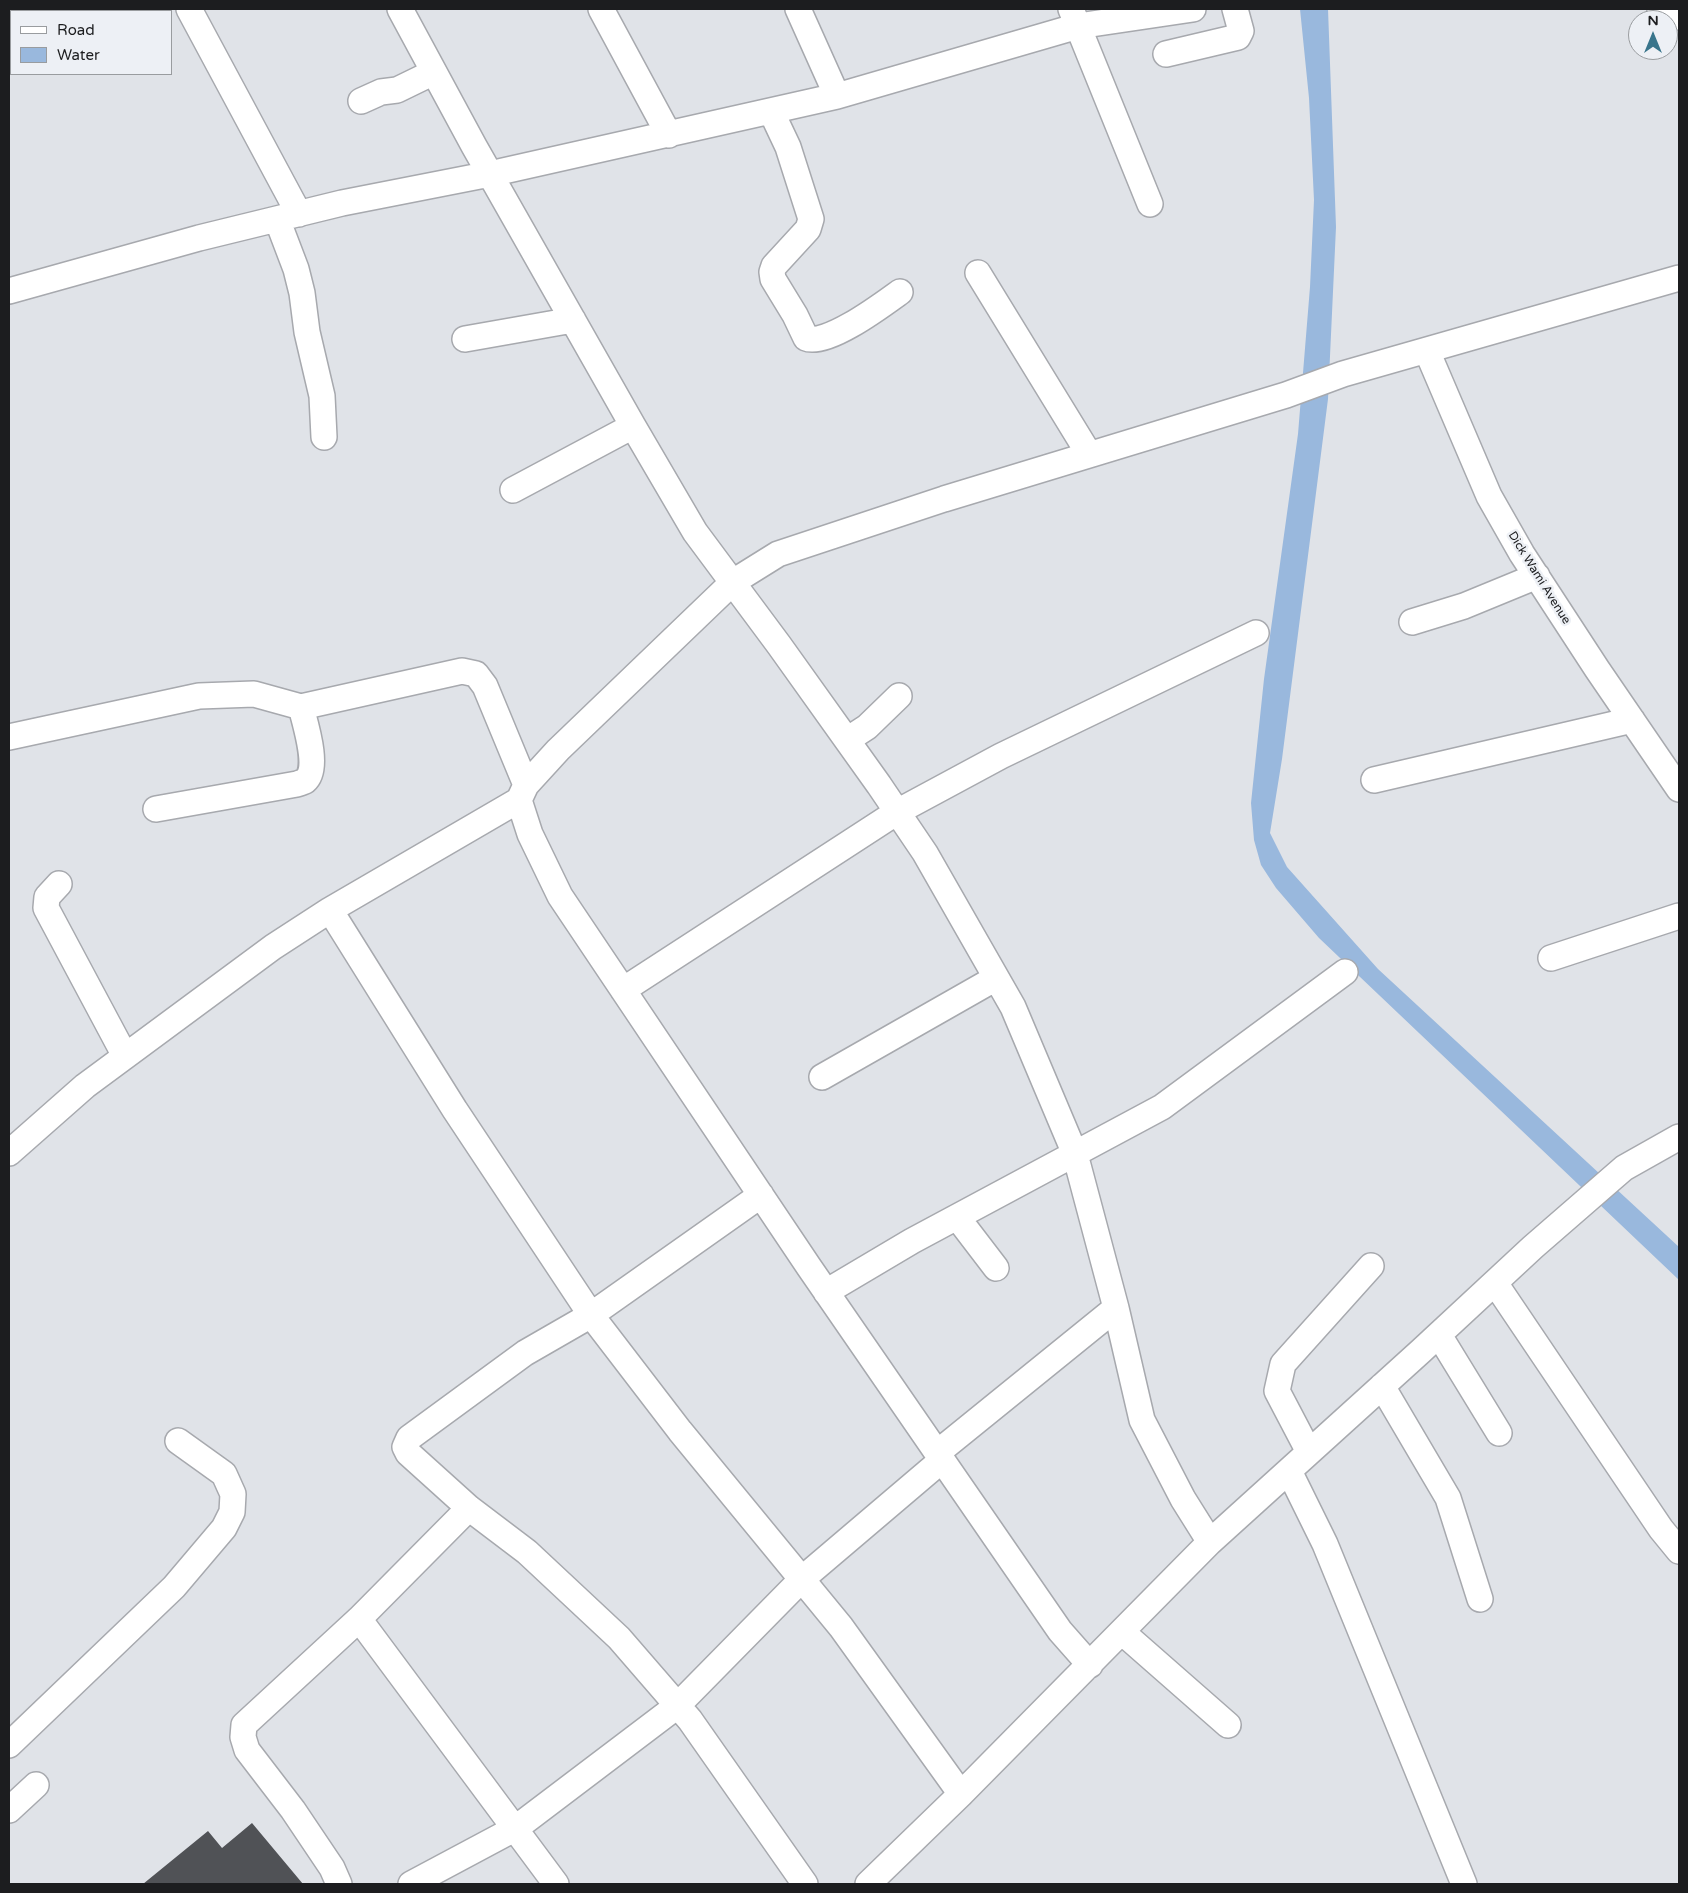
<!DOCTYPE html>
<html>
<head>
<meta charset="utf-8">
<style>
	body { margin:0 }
	#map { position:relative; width:1688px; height:1893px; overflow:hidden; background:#e0e3e8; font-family:"Varela Round",sans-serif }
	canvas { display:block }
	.frame { position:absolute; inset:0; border:10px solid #1c1d1f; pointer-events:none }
	.legend { position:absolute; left:10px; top:10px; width:162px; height:65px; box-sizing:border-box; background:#edf0f5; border:1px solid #999c9f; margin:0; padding:6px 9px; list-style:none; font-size:15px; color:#1c1d1f }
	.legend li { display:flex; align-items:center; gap:10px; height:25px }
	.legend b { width:25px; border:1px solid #999c9f }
	.north { position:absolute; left:1628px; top:10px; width:50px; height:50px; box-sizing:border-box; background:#edf0f5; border:1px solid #999c9f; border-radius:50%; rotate:0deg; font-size:14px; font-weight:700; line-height:20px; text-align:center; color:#1c1d1f }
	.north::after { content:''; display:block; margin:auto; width:18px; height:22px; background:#39758c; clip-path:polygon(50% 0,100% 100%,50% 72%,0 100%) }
</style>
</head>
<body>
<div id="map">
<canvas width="1688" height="1893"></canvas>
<div class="frame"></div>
<ul class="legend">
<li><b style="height:6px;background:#fff"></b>Road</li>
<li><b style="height:14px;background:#99b8dd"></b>Water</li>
</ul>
<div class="north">N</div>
</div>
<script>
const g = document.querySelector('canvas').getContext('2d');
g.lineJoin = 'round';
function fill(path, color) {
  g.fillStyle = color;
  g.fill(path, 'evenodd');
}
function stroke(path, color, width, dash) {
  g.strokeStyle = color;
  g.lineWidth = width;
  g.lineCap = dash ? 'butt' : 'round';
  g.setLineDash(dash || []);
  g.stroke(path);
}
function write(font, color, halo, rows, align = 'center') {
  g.font = font + ' "Varela Round",sans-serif';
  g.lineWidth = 5;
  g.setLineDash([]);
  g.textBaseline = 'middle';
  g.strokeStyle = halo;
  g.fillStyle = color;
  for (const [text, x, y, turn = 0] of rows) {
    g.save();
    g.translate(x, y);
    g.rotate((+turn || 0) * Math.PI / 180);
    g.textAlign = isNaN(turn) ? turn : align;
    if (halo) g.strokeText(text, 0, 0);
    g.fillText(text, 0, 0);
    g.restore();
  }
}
const water = new Path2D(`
	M1300 9H1328L1336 227 1328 399 1282 759 1270 833 1287 867 1378 969 1679 1247V1280L1319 938 1276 888 1261 865 1254 840 1251 803 1264 679 1298 434 1310 287 1314 200 1309 98Z`);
const building = new Path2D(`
	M252 1823 303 1884H143L208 1831 222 1848Z`);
const minor = new Path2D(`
	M189 9 299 214
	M400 9 474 146 633 426 695 532 779 645 879 785 925 853 1013 1007 1075 1154 1116 1308 1142 1420 1183 1499 1210 1542
	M601 9 669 135
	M798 9 837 96
	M1071 9 1150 204
	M1660 9 1674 17H1679
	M26 10 31 9
	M1166 54 1238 37 1241 31 1235 9
	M361 101 381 92 397 90 434 72
	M771 111 788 147 811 219 808 229 774 266 772 272 773 279 795 315 806 338C826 347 882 305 900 292
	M277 219 296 269 302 293 307 332 322 396 324 437
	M978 273 1089 454
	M9 291 199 238 342 203 490 174 837 96 1078 26 1193 9
	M465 339 573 320
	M1427 351 1489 496 1522 554 1597 669 1679 789
	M513 490 633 426
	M1412 622 1464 606 1537 576
	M9 737 199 696 254 694 301 707 462 671 476 674 485 686 526 785
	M847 740 867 727 899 696
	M1374 780 1632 720
	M156 809 297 784C300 783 303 782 305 781 320 769 305 723 301 707
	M59 884 47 897 46 908 125 1056
	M330 910 455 1110 591 1315 680 1431 841 1627 961 1794
	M1551 958 1679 916
	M623 990 897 812 1001 756 1256 633
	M822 1077 996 978
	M9 1153 85 1086 273 947 330 910 519 800
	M761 1195 591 1315 525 1353 409 1438 405 1447 408 1453 469 1508 527 1552 619 1638 690 1720 805 1884
	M957 1217 996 1268
	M1495 1283 1661 1529 1679 1551
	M826 1292 912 1241 1162 1107 1345 972
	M1439 1335 1499 1433
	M1382 1386 1448 1498 1480 1599
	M1309 1452 1277 1391 1283 1364 1371 1266
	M937 1453 1116 1308
	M1289 1471 1325 1544 1464 1884
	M359 1619 556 1884
	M1122 1632 1228 1725
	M1090 1665 1060 1631 809 1267 560 896 530 834 519 800 526 785 558 750 733 582 778 554 944 499 1286 395 1343 374 1679 278
	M9 1745 174 1587 224 1528 232 1512 233 1494 224 1474 178 1441
	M9 1810 36 1785
	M339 1884 332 1868 293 1810 247 1750 243 1737 244 1725 359 1619 469 1508
	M411 1884 516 1828 677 1706 802 1579 942 1460
	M868 1884 961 1794 1210 1542 1421 1351 1533 1247 1624 1168 1679 1137`);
const streetNames = [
	["Dick Wami Avenue",1539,578,58]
];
fill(water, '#99b8dd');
fill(building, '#505256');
stroke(minor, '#a7a9ae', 28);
stroke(minor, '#fff', 25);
write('12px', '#1c1d1f', '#edf0f5', streetNames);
</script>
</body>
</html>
